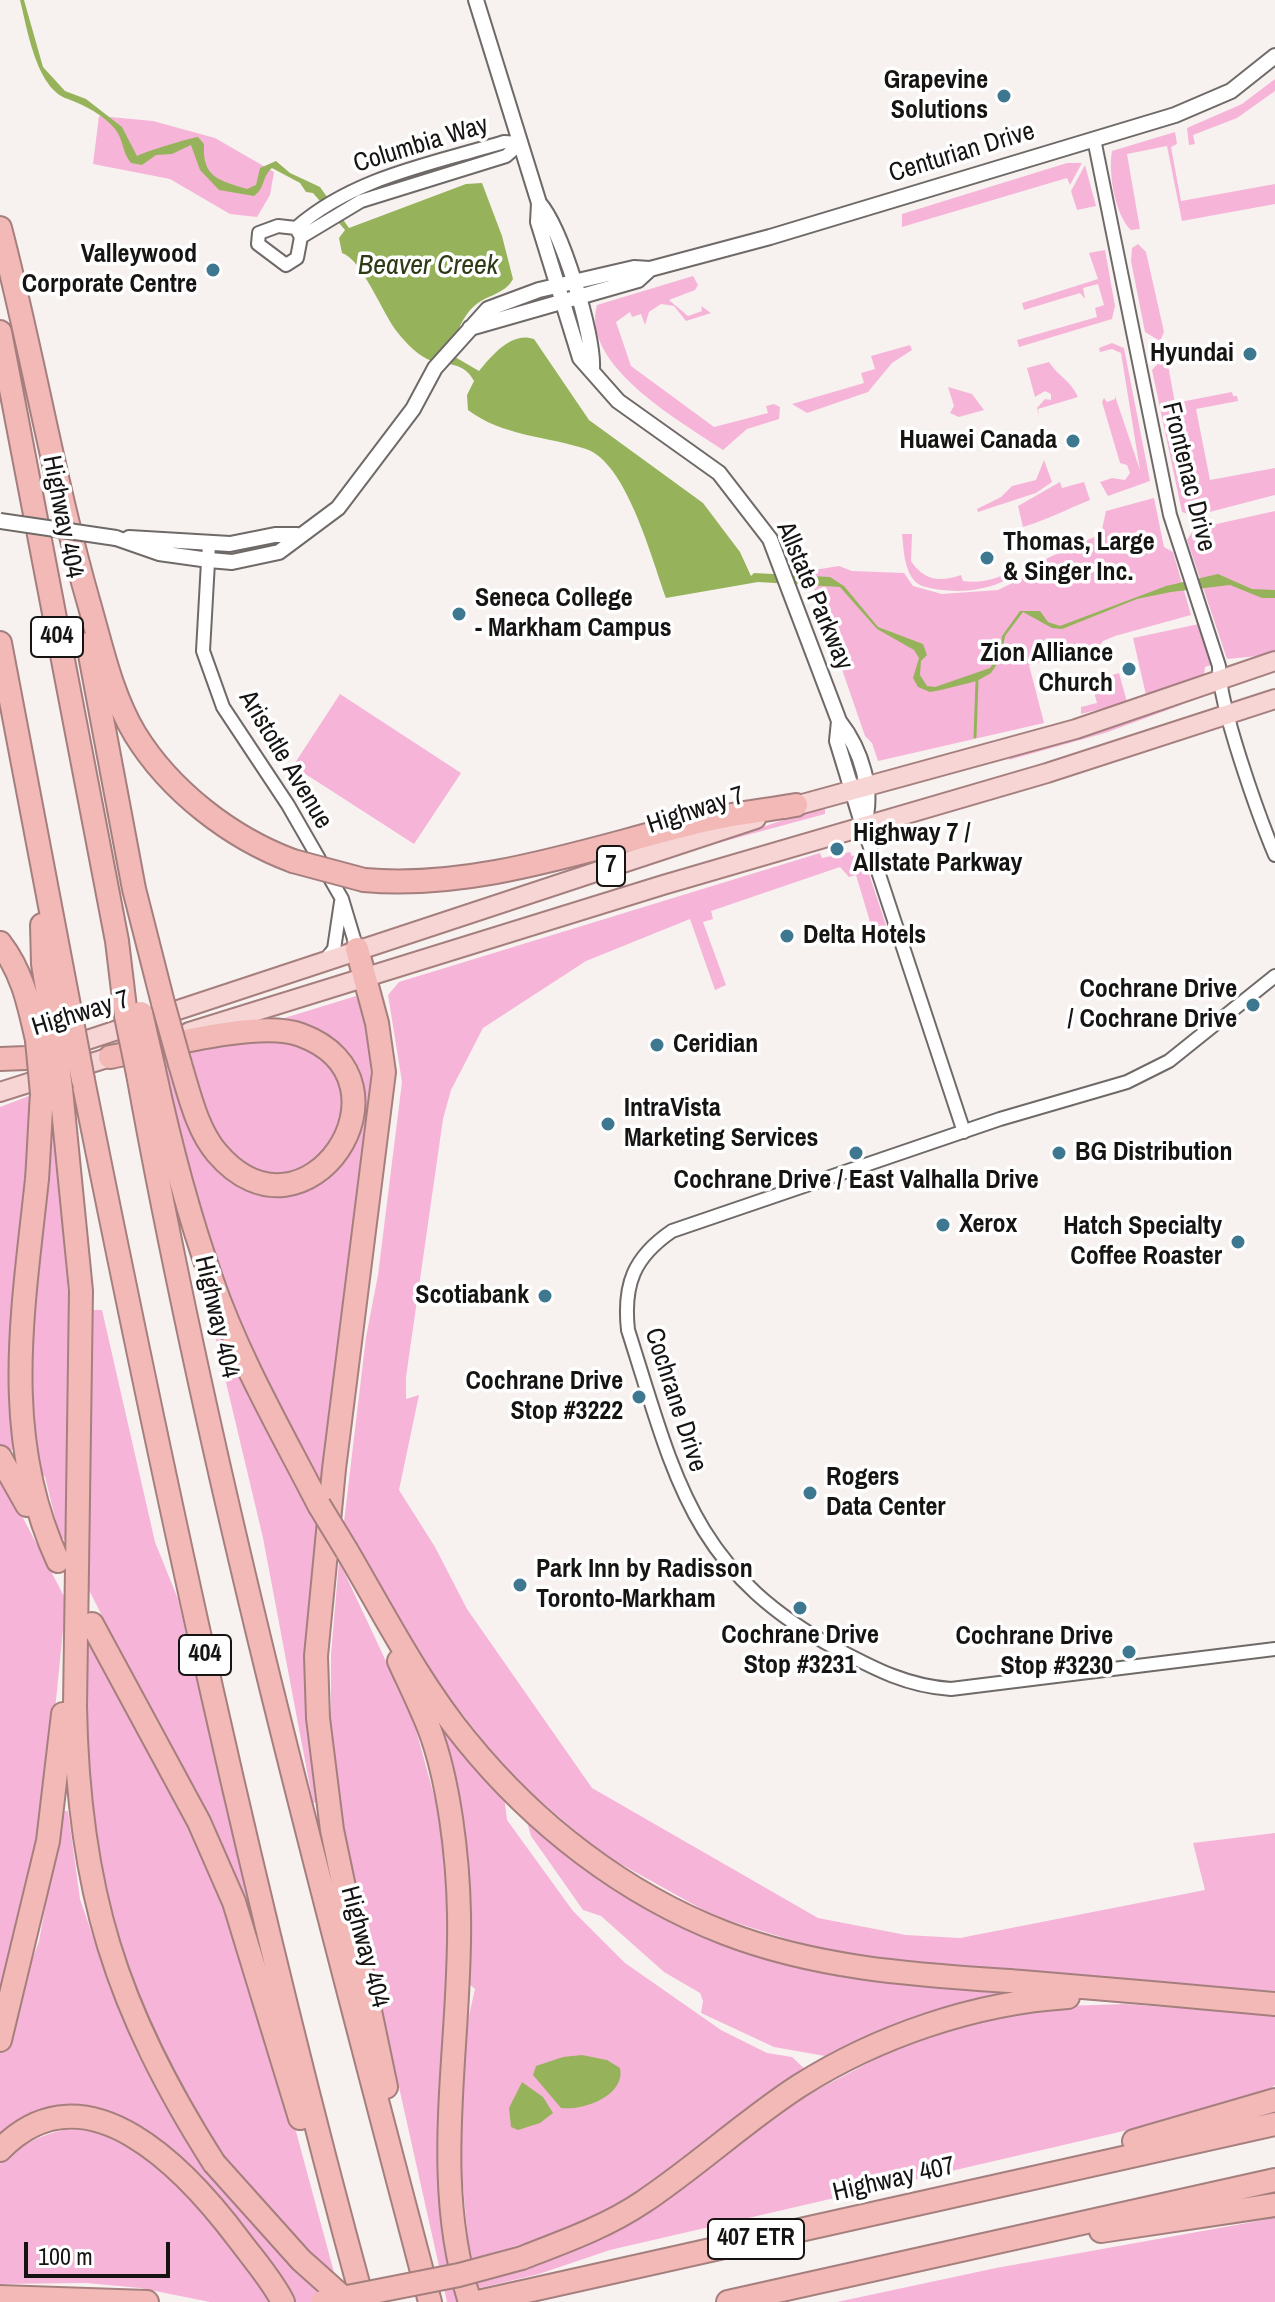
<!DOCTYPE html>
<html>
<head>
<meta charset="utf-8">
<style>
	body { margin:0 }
	#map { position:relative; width:1275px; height:2302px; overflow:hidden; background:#f7f2ef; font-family:"Archivo Narrow",sans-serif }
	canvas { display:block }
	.scale { position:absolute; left:24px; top:2242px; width:146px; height:36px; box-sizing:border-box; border:4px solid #161413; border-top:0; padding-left:10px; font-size:24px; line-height:28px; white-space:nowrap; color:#161413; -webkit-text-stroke:6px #fff; paint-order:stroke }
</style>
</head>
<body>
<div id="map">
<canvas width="1275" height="2302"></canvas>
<div class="scale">100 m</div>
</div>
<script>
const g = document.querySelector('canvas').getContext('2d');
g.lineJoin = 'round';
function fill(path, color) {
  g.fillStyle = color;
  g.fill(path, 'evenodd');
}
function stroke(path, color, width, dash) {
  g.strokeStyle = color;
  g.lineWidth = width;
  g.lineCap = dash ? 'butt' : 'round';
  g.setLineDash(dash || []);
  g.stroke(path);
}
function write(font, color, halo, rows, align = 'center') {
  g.font = font + ' "Archivo Narrow",sans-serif';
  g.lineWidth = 7;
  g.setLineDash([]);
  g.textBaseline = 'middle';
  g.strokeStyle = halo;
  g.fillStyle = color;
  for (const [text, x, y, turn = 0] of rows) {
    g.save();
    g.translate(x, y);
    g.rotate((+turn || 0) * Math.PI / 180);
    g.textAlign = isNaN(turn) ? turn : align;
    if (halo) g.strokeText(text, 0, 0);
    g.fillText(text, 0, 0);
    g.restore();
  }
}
const green = new Path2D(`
	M1275 79V91L1237 118 1193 135 1195 144 1189 145 1187 128 1242 104Z
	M99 116 153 121 215 138 274 172 270 195 257 217 230 214 170 179 93 164Z
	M1175 132 1177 144 1171 147 1181 201 1275 184V204L1182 221 1167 146 1127 154 1140 229 1131 230C1115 215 1108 173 1112 151Z
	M1067 163H1082L1070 185 1067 178 902 227V214Z
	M1085 165 1096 206 1077 210 1071 191Z
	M1138 244 1146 252 1164 332 1160 341 1145 332 1131 261 1132 248Z
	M1105 250 1115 306 1112 319 1019 347 1017 340 1097 317 1095 308 1104 305 1098 284 1083 288 1085 299 1080 293 1024 310 1022 303 1098 279 1089 253Z
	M693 276 698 285 695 290 669 300 688 316 702 311 701 306 711 313 686 321 674 306 661 304 649 312 645 325 641 314 632 317 630 312 616 322 631 366 714 427 768 413 766 406 774 404 780 407 779 419 747 429 723 450C682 422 580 366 597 305Z
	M1112 343 1124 348 1150 481 1108 496 1100 482 1112 478 1125 480 1130 473 1127 465 1120 463 1102 402 1104 398 1107 402 1115 399V396L1140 470 1121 353 1112 349 1100 352 1099 348Z
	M910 345 912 350 892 363 868 392 807 413 792 404 864 383 861 373 875 369 871 356Z
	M1162 359 1168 365 1175 403 1232 392 1233 396H1237L1238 401 1196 409 1210 480 1275 468V495L1194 516 1182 512 1152 370Z
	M1049 362C1058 376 1071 381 1078 397L1038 409 1039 416 1037 408 1045 399 1051 400V394L1045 391 1035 397 1027 368Z
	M948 387 972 394 984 410 959 417 950 413 954 406Z
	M1044 460 1052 482 1036 493 978 512 977 509 1001 497 1012 486 1036 480Z
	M1060 482 1062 488 1084 482 1090 500C1067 509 1047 520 1023 527L1018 506Z
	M1154 498 1164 547 1173 552 1191 615 1115 636 1103 641 1091 656 1082 659 1080 652 1029 665 1044 723 878 761 872 743 865 736 808 571 839 566 852 571 904 573 913 586 942 594 998 590 1031 574 1039 562 1101 534 1106 511Z
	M1275 511V651L1258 656 1227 659 1187 540 1194 529Z
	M902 534H912L911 561C924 581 940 582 961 575L963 581C983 584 998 578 1015 570L1017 574C989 592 955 595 922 586 904 578 904 551 902 534Z
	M1199 624 1211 665 1205 667 1204 676 1146 695 1133 638Z
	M1119 673 1127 702 1081 714V707L1097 703 1091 681Z
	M340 694 461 773 414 844 293 766Z
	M1184 704 1105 733 1009 760 1010 757Z
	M825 806V814L703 847Z
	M850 852 852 856 862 853 887 928 874 935 856 875 849 877 840 867 711 911 713 919 703 922 726 985 715 990 690 919 586 961 483 1028 451 1090 443 1119 406 1377V1399L419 1395 399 1490 435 1547 467 1609 592 1788 818 1918 906 1935 960 1938 1205 1890 1193 1843 1275 1833V1991L1029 1974 826 1951 714 1916 601 1853 509 1774 434 1678 343 1530 366 1337 378 1275 402 1082 388 995 399 982 820 853 822 858Z
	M356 996C389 1053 358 1220 349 1287 340 1354 330 1421 321 1488 293 1426 255 1370 230 1307 199 1225 181 1136 160 1052L171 1048 224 1170 316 1180 356 1082 278 1020Z
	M272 1037 314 1048 344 1084 346 1112 328 1154 296 1173 259 1175 233 1160 212 1127 184 1048Z
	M34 1094C30 1212 0 1332 14 1449L5 1453 0 1444V1107Z
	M54 1124 70 1317 66 1540 60 1538 45 1477 29 1460 20 1412 47 1125Z
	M199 1269 250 1397 317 1521 308 1643 320 1801 313 1803 263 1538Z
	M89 1310H102L155 1542 178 1599 256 1937 250 1939 204 1819 84 1580Z
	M0 1474 66 1600 45 1810 0 2006Z
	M339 1561 413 1719 447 1843 461 2302H447L350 1868 331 1736V1654Z
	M84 1634 214 1877 238 1941 297 2135 342 2302H293C253 2251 178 2133 115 2118 98 2114 22 2135 0 2140V2050L39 1941 63 1811H68L80 1899 113 1995 138 2054 176 2122 207 2167 226 2159C149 2045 101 1923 88 1786 83 1736 85 1684 84 1634Z
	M438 1714 504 1795 507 1820 573 1911 625 1963 721 2030 767 2053 792 2057 808 2072C740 2106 688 2163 624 2202 577 2230 521 2244 470 2260L458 2134 465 2033 475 1989 469 1984 470 1890 464 1835 432 1717Z
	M525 1815 620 1888 826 1971 894 1983 1004 1994 901 2023 825 2056 774 2047 701 2013 703 2001 700 1993 664 1972 601 1916 583 1910 531 1836Z
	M1125 2004 1275 2015V2085L1264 2094 1193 2115 610 2250 539 2274 476 2289 472 2276 559 2253 792 2103 914 2039 1032 2007Z
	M72 2128 100 2131 132 2142 195 2199 274 2302H210L140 2288 86 2283 0 2284V2164C22 2143 43 2134 72 2128Z
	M1275 2218V2302H837L996 2268Z`);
const water = new Path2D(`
	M20 0H24L43 67 65 91 86 99 122 127 137 156C144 152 193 137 198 137L204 144C202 178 219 180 247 189L256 185 260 168 276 161 290 173 320 187 349 228 466 184 482 183 502 236 513 279C506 292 493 294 481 301 464 311 457 332 451 350L455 357 479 371C492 355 512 331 534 339L589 420 703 503 740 552 751 576 754 573 830 577 844 586 878 627 923 644 927 655 921 661 920 675 927 686 935 687 990 668 1000 653 1002 636 1020 611H1040L1048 622 1060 626 1166 586 1218 574 1252 589 1275 590V598H1262L1230 585 1171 592 1137 599 1062 629 1052 628 1023 612 1005 636 1001 658 991 673 977 681 941 690 930 692 918 687 913 678 919 658 914 650 877 629 840 587 758 582 666 598C652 560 627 463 586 449 546 436 502 436 468 410L467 395 474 381C464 362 448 365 432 361 419 357 406 343 398 333 383 315 362 259 342 253L339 238 345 230 313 193 306 192 300 183 272 168C262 176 265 189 254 196L219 190 200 170 191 145 172 154 156 155 142 165 131 163C122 153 124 140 115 129 104 115 84 105 68 99 36 89 27 27 20 0Z
	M582 2055 607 2060 620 2068C626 2095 584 2111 561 2108L533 2075 536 2066 563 2057Z
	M522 2082 543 2097 553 2113 540 2123 518 2130 511 2127 509 2108Z`);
const stream = new Path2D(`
	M975 737 977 681`);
const minor = new Path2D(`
	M1094 139 1170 515 1219 666C1218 703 1259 817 1275 855
	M296 228 301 237 297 258 286 265 258 244 259 233 278 226 296 228C354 177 432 164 504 142L521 143
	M301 237 361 201 506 156 521 143
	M209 544 203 651 223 707 288 805 342 899 357 949
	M863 826 964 1132
	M326 959 334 949 341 902
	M1275 976 1169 1061 1127 1082 1000 1119 672 1231C634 1257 623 1284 628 1330 675 1477 691 1571 837 1649 875 1669 907 1686 951 1689L1275 1649`);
const tertiary = new Path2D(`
	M476 0 539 203 538 222 580 358 618 401 719 473 770 539 839 721C861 749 875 792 863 826
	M539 203C561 228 594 334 592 368
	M470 328 638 280 650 269
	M116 538 159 553 209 560 232 562 279 552 338 508 413 409 435 368 488 309 539 290 634 268 650 269 770 237 1175 115 1231 91 1275 56
	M129 538 230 544 275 535H297
	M839 721 837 741 863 826`);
const primary = new Path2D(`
	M784 809 1076 729 1275 661
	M189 1032 663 885 1047 773 1275 699
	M66 1047 756 819
	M0 1092 123 1053`);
const motorway = new Path2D(`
	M0 228C33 354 54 483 90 607 102 649 112 696 135 734 170 791 231 838 293 861
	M0 332 117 941 126 1016
	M0 643 74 1032
	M88 644 134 889 163 1003
	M364 880C475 890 587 849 694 823 727 814 762 811 796 805
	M42 925 43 964 55 1038
	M0 943C23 973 29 1005 37 1040
	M357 949 377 1023 384 1072 334 1469 316 1656 318 1718 332 1830 386 2087
	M110 1057C157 1048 259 1019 301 1035 423 1080 306 1257 217 1153 197 1130 189 1093 180 1064
	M0 1059 26 1058
	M154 1070C169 1140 187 1210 211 1278 238 1357 281 1431 319 1505
	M138 1074C213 1489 323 1895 430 2302
	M83 1080C165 1490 253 1899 363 2302
	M61 1089 81 1291 75 1706C78 1889 116 2009 214 2163
	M42 1094C40 1122 39 1151 37 1179 23 1311 0 1435 58 1561
	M0 1457 27 1505
	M347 1551C384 1614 419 1683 466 1740 534 1824 624 1894 725 1933 821 1970 921 1975 1022 1982 1106 1989 1191 1996 1275 2004
	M92 1624 199 1822 234 1902 300 2118
	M399 1661C409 1683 420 1705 429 1728 449 1780 458 1857 459 1914 462 2042 429 2176 470 2302
	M0 2040 48 1841 63 1714
	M1134 2141 1275 2100
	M0 2150C87 2060 189 2173 240 2241 255 2261 272 2280 283 2302
	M1101 2231 1275 2205
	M522 2258C563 2242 606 2227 643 2202 697 2166 745 2121 799 2086 878 2036 975 2003 1068 1997
	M0 2297 147 2302
	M478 2302 1275 2124
	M728 2302 1275 2180`);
const tertiaryBridge = new Path2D(`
	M0 521 116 538`);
const motorwayBridge = new Path2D(`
	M293 861 364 880
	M163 1003 180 1064
	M141 1013 154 1070
	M126 1016 138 1074
	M74 1032 83 1080
	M55 1038 61 1089
	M37 1040 42 1094
	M319 1505 347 1551
	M214 2163 301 2260 348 2302
	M322 2302 459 2275 522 2258`);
const markers = [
	[1004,96,8,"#3e7790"],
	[213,270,8,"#3e7790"],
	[1250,354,8,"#3e7790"],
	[1073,441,8,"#3e7790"],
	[987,558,8,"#3e7790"],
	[459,614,8,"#3e7790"],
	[1129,669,8,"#3e7790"],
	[837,849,8,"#3e7790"],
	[787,936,8,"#3e7790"],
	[1253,1005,8,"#3e7790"],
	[657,1045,8,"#3e7790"],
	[608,1124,8,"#3e7790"],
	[856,1153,8,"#3e7790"],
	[1059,1153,8,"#3e7790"],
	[943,1225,8,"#3e7790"],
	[1238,1242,8,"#3e7790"],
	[545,1296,8,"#3e7790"],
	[639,1397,8,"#3e7790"],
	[810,1493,8,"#3e7790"],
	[520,1585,8,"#3e7790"],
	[800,1608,8,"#3e7790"],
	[1129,1652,8,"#3e7790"]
];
const shields = [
	[57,637,52],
	[611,866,28],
	[205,1655,52],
	[756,2239,96]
];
const shieldNames = [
	["404",57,637],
	["7",611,866],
	["404",205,1655],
	["407 ETR",756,2239]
];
const poiNames = [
	["Grapevine",988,81],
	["Solutions",988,111],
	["Valleywood",197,255],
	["Corporate Centre",197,285],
	["Hyundai",1234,354],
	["Huawei Canada",1057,441],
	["Thomas, Large",1003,543,"left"],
	["& Singer Inc.",1003,573,"left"],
	["Seneca College",475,599,"left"],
	["- Markham Campus",475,629,"left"],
	["Zion Alliance",1113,654],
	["Church",1113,684],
	["Highway 7 /",853,834,"left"],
	["Allstate Parkway",853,864,"left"],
	["Delta Hotels",803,936,"left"],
	["Cochrane Drive",1237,990],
	["/ Cochrane Drive",1237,1020],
	["Ceridian",673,1045,"left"],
	["IntraVista",624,1109,"left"],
	["Marketing Services",624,1139,"left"],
	["BG Distribution",1075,1153,"left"],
	["Cochrane Drive / East Valhalla Drive",856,1181,"center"],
	["Xerox",959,1225,"left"],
	["Hatch Specialty",1222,1227],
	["Coffee Roaster",1222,1257],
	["Scotiabank",529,1296],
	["Cochrane Drive",623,1382],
	["Stop #3222",623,1412],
	["Rogers",826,1478,"left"],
	["Data Center",826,1508,"left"],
	["Park Inn by Radisson",536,1570,"left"],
	["Toronto-Markham",536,1600,"left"],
	["Cochrane Drive",800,1636,"center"],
	["Stop #3231",800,1666,"center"],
	["Cochrane Drive",1113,1637],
	["Stop #3230",1113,1667]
];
const streetNames = [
	["Columbia Way",421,145,-17],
	["Centurian Drive",962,153,-17],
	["Frontenac Drive",1188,477,76],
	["Highway 404",62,517,79],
	["Allstate Parkway",814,596,67],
	["Aristotle Avenue",285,760,59],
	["Highway 7",696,811,-18],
	["Highway 7",81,1014,-17],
	["Highway 404",216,1317,77],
	["Cochrane Drive",675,1400,72],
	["Highway 404",364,1947,75],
	["Highway 407",894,2180,-13]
];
const waterNames = [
	["Beaver Creek",428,266]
];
fill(green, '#f6b5d8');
fill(water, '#96b35b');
stroke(stream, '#96b35b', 3);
stroke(minor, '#6f6a68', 16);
stroke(tertiary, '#6f6a68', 18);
stroke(primary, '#a57f7e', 22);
stroke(motorway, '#a57f7e', 26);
stroke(minor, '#fff', 12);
stroke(tertiary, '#fff', 14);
stroke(primary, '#f7d5d4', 18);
stroke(motorway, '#f2b9b7', 22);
stroke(tertiaryBridge, '#6f6a68', 18, []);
stroke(motorwayBridge, '#a57f7e', 26, []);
stroke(tertiaryBridge, '#fff', 14);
stroke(motorwayBridge, '#f2b9b7', 22);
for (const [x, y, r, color] of markers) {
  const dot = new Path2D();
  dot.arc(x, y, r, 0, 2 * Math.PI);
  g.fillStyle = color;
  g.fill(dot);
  stroke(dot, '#fff', 3);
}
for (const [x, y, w] of shields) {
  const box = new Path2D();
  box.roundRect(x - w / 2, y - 20, w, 40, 6);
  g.fillStyle = '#fff';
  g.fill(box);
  stroke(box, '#161413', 2);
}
write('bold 24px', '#161413', null, shieldNames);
write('bold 26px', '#161413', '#fff', poiNames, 'right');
write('26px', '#161413', '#fff', streetNames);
write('italic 28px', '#2e3a15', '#fff', waterNames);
</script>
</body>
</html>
